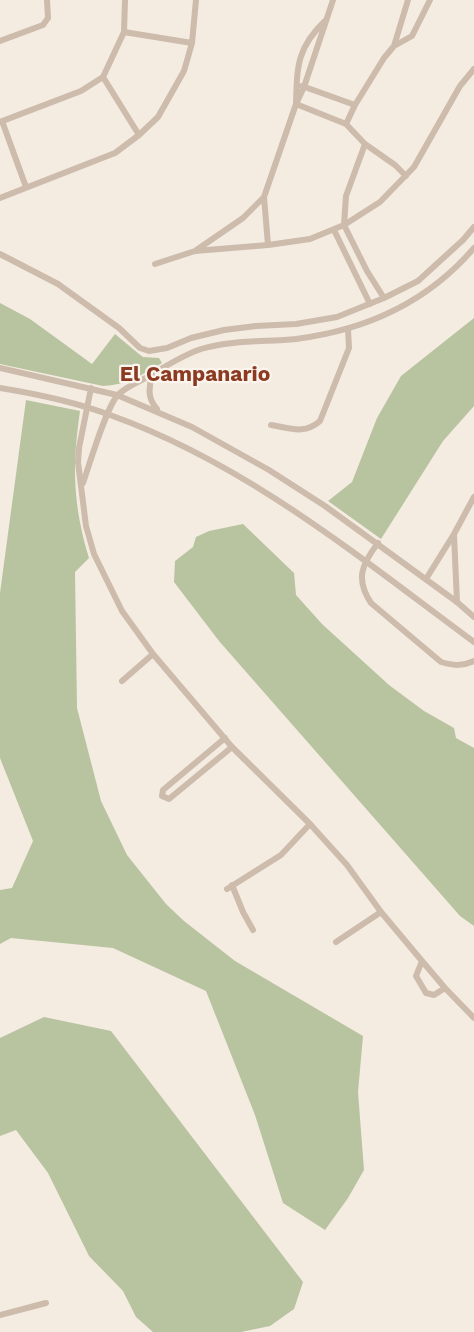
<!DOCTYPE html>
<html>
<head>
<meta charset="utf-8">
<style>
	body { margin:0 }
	canvas { display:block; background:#f4ebe1 }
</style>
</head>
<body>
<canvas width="474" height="1332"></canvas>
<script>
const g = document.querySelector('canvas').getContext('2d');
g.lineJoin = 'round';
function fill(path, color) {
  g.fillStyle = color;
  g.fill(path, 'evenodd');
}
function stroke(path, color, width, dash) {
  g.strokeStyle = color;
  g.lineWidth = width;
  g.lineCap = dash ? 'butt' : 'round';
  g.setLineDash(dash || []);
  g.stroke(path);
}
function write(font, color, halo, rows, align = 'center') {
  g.font = font + ' "Work Sans",sans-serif';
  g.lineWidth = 4.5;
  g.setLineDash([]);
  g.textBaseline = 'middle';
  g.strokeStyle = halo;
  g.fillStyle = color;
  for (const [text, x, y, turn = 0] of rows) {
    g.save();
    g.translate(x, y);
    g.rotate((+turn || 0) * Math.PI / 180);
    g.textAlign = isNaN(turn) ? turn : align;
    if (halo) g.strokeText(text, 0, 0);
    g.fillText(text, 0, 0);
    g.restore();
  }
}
const green = new Path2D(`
	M0 303 30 319 92 364 115 334 139 354 143 357 159 358 162 363C142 375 126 385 103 386L0 364Z
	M474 318V406L443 441 381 539 328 501 352 482 377 418 401 376Z
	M26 400 80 411C72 466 73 505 89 558L75 572 77 708 101 801 127 855 166 904 184 921 235 961 363 1036 358 1092 364 1170 348 1198 325 1230 283 1203 255 1115 206 991 113 948 11 938 0 944V890L12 888 33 841 0 758V593Z
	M243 524 294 573 296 595 322 624 389 685 424 711 454 728 456 738 474 748V926L460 916 219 641 174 582 175 561 193 547 196 537 209 531Z
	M44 1017 111 1031 303 1282 294 1309 270 1326 241 1332H153L136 1317 123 1291 89 1256 48 1173 16 1130 0 1136V1038Z`);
const street = new Path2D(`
	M326 20C297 47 297 66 296 104L346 124
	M124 32 192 43
	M0 41 43 25 48 18 47 0
	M394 46 408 0
	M103 77 139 135
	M302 86 355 105
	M2 121 26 187
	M0 122 81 91 103 77 124 32 125 0
	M365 144 395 165 406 176
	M264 197 268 245
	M0 198 115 153 139 135 158 117 184 71 192 43 196 0
	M334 230 370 304
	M195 251 243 218 264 197 296 104 304 87 333 0
	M0 254 58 284 119 328 140 348 149 351 167 348 191 338 224 330 256 326 296 324 337 317 384 298 418 281 463 240 474 227
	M155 264 195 251 268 245 310 239 344 225 380 202 414 167 460 86 474 69
	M384 298 367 271 344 225 346 196 365 144 346 124 355 105 384 58 394 46 412 36 430 0
	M0 368 117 395 192 427 269 470 325 506 457 602 474 617
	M152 374C149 388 147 398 157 409
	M0 388C37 394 75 402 110 415 247 464 359 557 474 642
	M91 388 79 448 78 462 86 526 94 554 122 611 153 654 232 747 310 824 347 865 381 912 422 961 445 988 474 1018
	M271 425C290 428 304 435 320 421L349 348 348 329
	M83 483C89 466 107 405 118 395 125 387 139 382 149 376 166 366 183 355 201 349 231 340 265 342 296 339 367 330 427 303 474 248
	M454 535 457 602
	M378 543C362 564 355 579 371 603L441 662C454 666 462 666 474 661
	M426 579 454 534 474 497
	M122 681 153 654
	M225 738 163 790 162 796 169 799 232 747
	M232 885 243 912 253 930
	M227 889 281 855 310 824
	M336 942 381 912
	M422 961 416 976 426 993 434 995 445 988
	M0 1315 46 1303`);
const neighbourhoodNames = [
	["El Campanario",195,375]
];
fill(green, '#b8c4a0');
stroke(street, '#cdbbac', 6);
write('bold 21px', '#8c3b22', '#fbf5ee', neighbourhoodNames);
</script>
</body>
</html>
